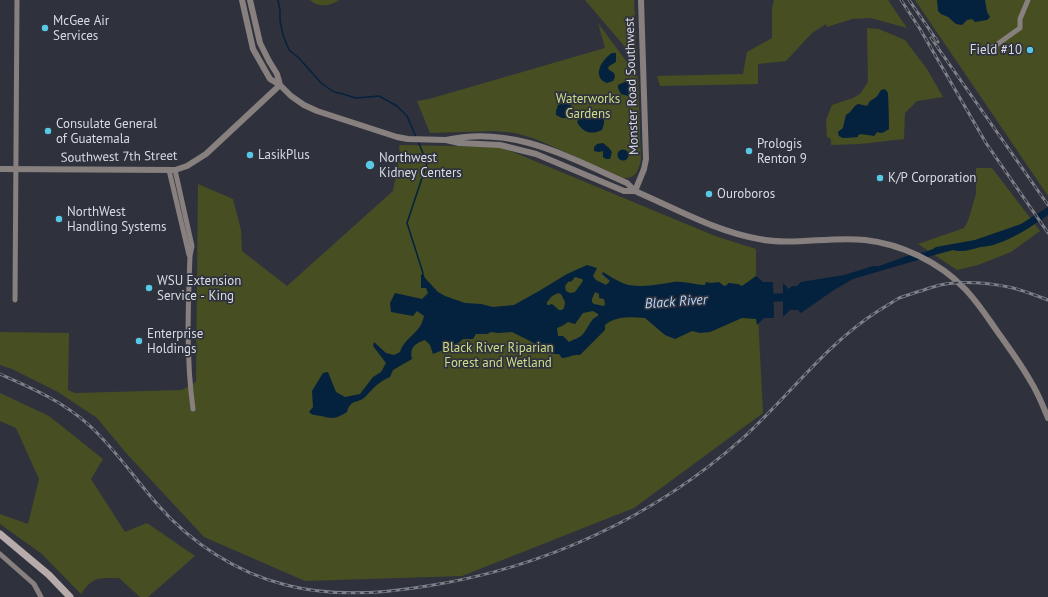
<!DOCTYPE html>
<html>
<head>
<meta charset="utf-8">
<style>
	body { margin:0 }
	canvas { display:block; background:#2f323c }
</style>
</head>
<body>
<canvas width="1048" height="597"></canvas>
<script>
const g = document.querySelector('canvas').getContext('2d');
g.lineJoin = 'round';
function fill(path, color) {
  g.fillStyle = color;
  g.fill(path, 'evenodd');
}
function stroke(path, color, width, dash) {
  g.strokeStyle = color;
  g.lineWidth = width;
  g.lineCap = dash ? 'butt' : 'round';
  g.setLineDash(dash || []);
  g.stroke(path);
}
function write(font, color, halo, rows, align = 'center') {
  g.font = font + ' "PT Sans",sans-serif';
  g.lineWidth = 3.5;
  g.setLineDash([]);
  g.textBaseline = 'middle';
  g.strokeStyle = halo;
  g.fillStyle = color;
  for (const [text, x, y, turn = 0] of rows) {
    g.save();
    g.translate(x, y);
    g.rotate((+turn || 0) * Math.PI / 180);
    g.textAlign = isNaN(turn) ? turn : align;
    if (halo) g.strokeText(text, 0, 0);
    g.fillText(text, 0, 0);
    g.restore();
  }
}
const green = new Path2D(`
	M310 0H339C331 6 318 8 310 0Z
	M585 0H634L637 61Z
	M774 0H888L907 28 871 18 852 19 827 27 826 24 812 33 786 61 758 64V84L660 86 657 76 743 74 747 52 772 38V8Z
	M915 0H1048V196Z
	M598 23 638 77 641 160C638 171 636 179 623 178L536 139 515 133 494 131 430 133 417 101 429 99 605 48Z
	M867 28 879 29 905 40 927 69 943 97 917 101 905 113 904 139 860 144 831 145V139L827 137 826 120 832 105 853 98 860 94 868 82ZM880 91 888 93 889 129 882 133 877 132 875 135C870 135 862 133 858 135V137L843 138 839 136 838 132 843 128 846 115C851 112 853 107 858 104L865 106 868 105C871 100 877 98 880 91Z
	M399 145 501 147 715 236 756 249V276L763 413 634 508 462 576 305 581 204 537 127 454 97 418 58 392 12 369 0 365V332L69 333 68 390 77 394 76 393 182 390 196 382 198 184 233 199 241 230 242 251 287 286 393 191 400 154Z
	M976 168H992L1040 231 1011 252 978 265 957 270 918 244 964 228 968 221 976 194Z
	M0 393 49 416 103 459 91 479 125 532 147 523 195 556 148 597H140L119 578C99 578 93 576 81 594L42 554 0 524V514L28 524 39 479 16 428 0 421Z`);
const water = new Path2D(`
	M937 0H985L987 12 990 17 987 20 975 22 972 19 967 20 962 25 956 24 948 17 941 14 938 11Z
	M612 53H616V62L609 66 608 69 614 73 615 77 613 81 607 83C591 77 602 59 612 53Z
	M627 81 631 82 633 89 632 97 621 94 618 88V85Z
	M885 89 888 93 889 129 882 133 877 132 874 136 861 134 858 135V137L843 138 839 136 838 132 843 128 846 115C852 113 852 107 858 104L867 106 870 101 877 97 881 90Z
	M565 103 571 105C572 111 572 113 568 118H562L556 115V111L558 105Z
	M589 109 604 118V124L602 130C592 135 583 133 577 122L583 112Z
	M603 143 609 148 612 152 610 159H606L603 157V151L599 152 594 151V147L597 144Z
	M617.5 155a5.5 5.5 0 1 1 11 0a5.5 5.5 0 1 1-11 0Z
	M1048 207V215C1032 226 1015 238 996 244 991 246 986 246 981 247 973 249 961 253 953 250L931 256 918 260 853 279 834 290 801 313 798 310H790L783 317V283L789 289 792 286H797L801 282 844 275 873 266H879L907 256 925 252 933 249 936 247 975 240 1021 224Z
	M587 265 597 268 593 276 596 280 606 285 610 281 602 274 603 272C610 276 617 281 625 284 638 288 655 285 668 283 670 283 672 282 674 282 684 281 695 285 705 285L706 282 711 283 719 282 724 286 727 285 728 283 738 284 742 286 756 276 763 282H773L774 318H764L757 325 756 319 742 318 710 332 700 333 692 331 675 339 665 335 645 318C631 317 616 316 605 325V330L580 355C573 354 569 358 562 358L559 354H553L548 352 547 348 541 345 536 344 512 332 498 333 491 332 487 334H476L473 339H463C455 347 444 349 433 354L430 345 425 340C415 343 409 348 412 359L393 370 390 377C378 382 374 388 365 397 358 404 351 398 347 412 335 419 334 419 321 416 316 415 313 416 309 412L313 407 312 391 323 373 328 372 336 392 345 397 360 394 373 377 381 372 386 363 373 346 374 342 386 353 394 355 400 352C406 335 420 335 424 316L417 311 413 316 391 312 390 303 395 293 422 299 428 293 426 288H421V275L423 273 425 278 438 292 445 296 465 303 481 304 493 307 514 305 539 291 567 274ZM575 277 582 279 583 281 575 292 570 293 566 291 565 286 568 282 572 281ZM595 292 599 294V298L604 299 605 304 604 306 594 304 592 302V299ZM558 293 561 294 565 302 564 308 562 310H559L552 304 549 305H547V302L552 296ZM593 311 598 314V316C590 319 589 327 583 334 580 338 574 339 569 342L563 336H558L557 328 562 326 568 322 575 324 583 313Z`);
const stream = new Path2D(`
	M278 0 280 10V21L283 35 289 50 299 58 321 83 334 92 343 94 356 98 379 96 397 106 407 116 416 137
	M418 141 427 163 407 223 423 273`);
const river = new Path2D(`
	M763 298 793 297`);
const minor = new Path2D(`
	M985 53 1020 28V19L1028 0
	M169 170 189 255
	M175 170 192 246 190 256C188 307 186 358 193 409
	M15 300 17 0
	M0 554 34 584 41 597`);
const tertiary = new Path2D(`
	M242 0 253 49 270 79 280 85 291 96 304 105 317 111 397 137 408 139 446 140 459 143 500 145 536 154 624 191H635
	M250 0 260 43 269 61 277 74 280 85
	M446 140C513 125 568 157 627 183L635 191 646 196C682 212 719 232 759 239 793 246 830 236 865 240 901 244 939 262 964 288 977 301 987 317 997 331 1009 348 1021 364 1031 382 1038 393 1043 406 1048 418
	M0 169 175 170 187 166 206 154 280 85
	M635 191 644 169 646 159 641 0`);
const secondary = new Path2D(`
	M0 534 49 575 70 597`);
const rail = new Path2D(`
	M901 0 920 29 986 143 1048 233
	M909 0 938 42
	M931 38 1048 205
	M0 374C32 388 64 402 90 426 116 450 135 479 158 505 191 543 237 573 286 585 332 597 380 594 427 586 544 568 655 517 744 437 790 395 825 345 878 311 885 307 892 302 899 298 905 296 911 294 917 292 924 290 932 287 940 285 961 280 992 283 1013 288 1025 291 1037 296 1048 300`);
const markers = [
	[45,28,4,"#58c8e4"],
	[1030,50,4,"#58c8e4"],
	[48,131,4,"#58c8e4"],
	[749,151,4,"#58c8e4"],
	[250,155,4,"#58c8e4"],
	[370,165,5,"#58c8e4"],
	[880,178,4,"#58c8e4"],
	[709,194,4,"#58c8e4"],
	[59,219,4,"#58c8e4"],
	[149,288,4,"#58c8e4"],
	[139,341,4,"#58c8e4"]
];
const poiNames = [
	["McGee Air",53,21],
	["Services",53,36],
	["Field #10",1022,50,"right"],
	["Consulate General",56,124],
	["of Guatemala",56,139],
	["Prologis",757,144],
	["Renton 9",757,159],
	["LasikPlus",258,155],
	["Northwest",379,158],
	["Kidney Centers",379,173],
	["K/P Corporation",888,178],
	["Ouroboros",717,194],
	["NorthWest",67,212],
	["Handling Systems",67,227],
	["WSU Extension",157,281],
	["Service - King",157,296],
	["Enterprise",147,334],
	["Holdings",147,349]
];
const streetNames = [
	["Monster Road Southwest",632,86,-92],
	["Southwest 7th Street",119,157,-1]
];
const parkNames = [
	["Waterworks",588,99],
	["Gardens",588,114],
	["Black River Riparian",498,348],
	["Forest and Wetland",498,363]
];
const waterNames = [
	["Black River",676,302,-4]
];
fill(green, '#464e22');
fill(water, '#04213e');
stroke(stream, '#04213e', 1.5);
stroke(river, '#04213e', 8);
stroke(minor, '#87807f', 5);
stroke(tertiary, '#87807f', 6);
stroke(secondary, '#b7acab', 7);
stroke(rail, '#7e8089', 3);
stroke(rail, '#2f323c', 1.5, [4.5]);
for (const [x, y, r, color] of markers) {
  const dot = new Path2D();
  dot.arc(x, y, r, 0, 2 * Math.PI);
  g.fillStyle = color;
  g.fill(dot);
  stroke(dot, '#2f323c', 1.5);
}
write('13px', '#d9dbe2', '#2f323c', poiNames, 'left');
write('13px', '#d9dbe2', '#2f323c', streetNames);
write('13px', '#cdde89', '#2f323c', parkNames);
write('italic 14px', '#b3d6fd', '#2f323c', waterNames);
</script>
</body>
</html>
